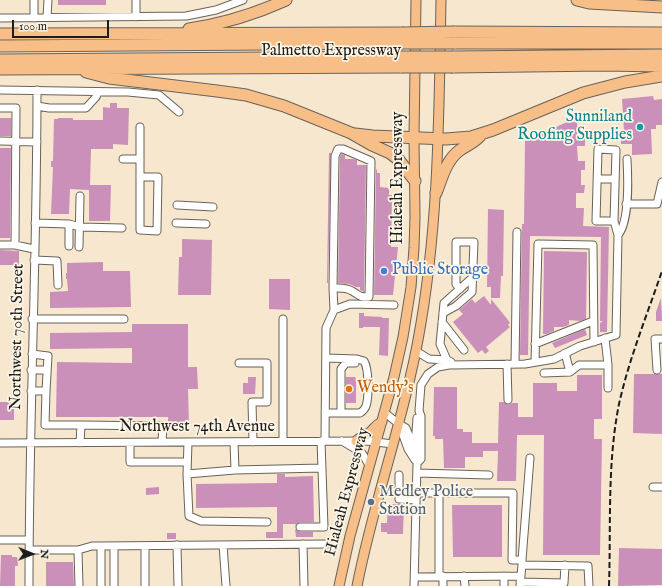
<!DOCTYPE html>
<html>
<head>
<meta charset="utf-8">
<style>
	body { margin:0 }
	#map { position:relative; width:662px; height:586px; overflow:hidden; background:#f6e7ce; font-family:"IM FELL English",serif }
	canvas { display:block }
	.north { position:absolute; left:12px; top:534px; width:40px; height:40px; -webkit-text-stroke:3px #fcf5e5; paint-order:stroke; rotate:91deg; font-size:11px; font-weight:700; line-height:16px; text-align:center; color:#1c1c1c }
	.north::after { content:''; display:block; margin:auto; width:14px; height:18px; background:#1c1c1c; clip-path:polygon(50% 0,100% 100%,50% 72%,0 100%) }
	.scale { position:absolute; left:12px; top:20px; width:97px; height:18px; box-sizing:border-box; border:2px solid #1c1c1c; border-top:0; padding-left:5px; font-size:12px; line-height:14px; white-space:nowrap; color:#1c1c1c; -webkit-text-stroke:3px #fcf5e5; paint-order:stroke }
</style>
</head>
<body>
<div id="map">
<canvas width="662" height="586"></canvas>
<div class="north">N</div>
<div class="scale">100 m</div>
</div>
<script>
const g = document.querySelector('canvas').getContext('2d');
g.lineJoin = 'round';
function fill(path, color) {
  g.fillStyle = color;
  g.fill(path, 'evenodd');
}
function stroke(path, color, width, dash) {
  g.strokeStyle = color;
  g.lineWidth = width;
  g.lineCap = dash ? 'butt' : 'round';
  g.setLineDash(dash || []);
  g.stroke(path);
}
function write(font, color, halo, rows, align = 'center') {
  g.font = font + ' "IM FELL English",serif';
  g.lineWidth = 3.5;
  g.setLineDash([]);
  g.textBaseline = 'middle';
  g.strokeStyle = halo;
  g.fillStyle = color;
  for (const [text, x, y, turn = 0] of rows) {
    g.save();
    g.translate(x, y);
    g.rotate((+turn || 0) * Math.PI / 180);
    g.textAlign = isNaN(turn) ? turn : align;
    if (halo) g.strokeText(text, 0, 0);
    g.fillText(text, 0, 0);
    g.restore();
  }
}
const building = new Path2D(`
	M58 0H106V5H58Z
	M653 96 654 100 662 99V125H656V129H651L652 154 632 155V144H621V132L624 131 622 99Z
	M110 103H117V108H129L128 145 113 144V149H91L90 185H111L110 221H89V190L70 189 69 214H51L53 167H51V161H53L54 119H58V118H73V120H103V107L110 108Z
	M0 118H11V136H0Z
	M567 122H577L578 137H585V146H577L578 161H585V170H581V185H585L584 193H576V208H584L583 226 609 227 607 332H600V323L603 321H600L601 237 530 236 528 355H520L522 224H524L525 141Z
	M0 148H11L10 238H0Z
	M329 153H331L328 283H327Z
	M341 154 345 155V159H353L357 160V165H366L364 292 360 290V287H356L349 284 338 283 340 157Z
	M376 169 377 170V173H380V187L389 188V195H392L391 247H398L393 295H374Z
	M488 209 504 210 503 276H501L500 298H491V287H487Z
	M182 239 212 240 211 295H178L179 257H182Z
	M0 250 19 251V265H0Z
	M544 251 587 252 586 319 580 321 569 320V325L563 327H554V331L547 334H543Z
	M103 262V271H130L131 307 50 308V292L68 291 67 279H66V273H67V263Z
	M269 279H290V310L269 309Z
	M484 296 491 305V299L508 320 510 323 508 325 510 327 486 347 489 351 485 354 482 350 478 353 453 322 463 314 459 310 472 299 475 303Z
	M661 298 662 321H656V312Z
	M359 313H364V316L382 317V318H389L388 356 379 355 380 327H363V328H359Z
	M132 324H188V367H197L198 389H188L189 426H168V417H56L57 362 132 363V348L50 349V333L132 332Z
	M585 329 587 335 555 348 552 343Z
	M634 374H662V434L633 433Z
	M577 375H602V419H594V439H602L600 555H543L544 435H517L516 481H497L498 451H483V457H465V468H444L443 439H435V436H433L434 387H457V429H463V432H472V443H498L499 402H504L508 405 512 403H518V417H533V383H557V391H577Z
	M248 377H256L255 394H243V383H248Z
	M346 377H355L356 379V403H346Z
	M0 402H14V420H0Z
	M277 474H285V477L313 476 314 522H300L295 525V524H283V538H266V532H277V507L196 508V484L277 483Z
	M159 487V494L146 495V488Z
	M388 504H404L403 534H387V532H381V523H387Z
	M452 505H502V557H453Z
	M295 529 300 532H313V537H296Z
	M167 533H176V539H167Z
	M619 548 662 549V585L618 586Z
	M1 555H12V557H17L18 566H15V586H0Z
	M46 562H73L74 586H46Z`);
const minor = new Path2D(`
	M34 0V18
	M47 17 48 0
	M136 17V0
	M0 18 186 16 216 10 243 0
	M0 90 128 92 159 95 179 112
	M37 106 49 108H86L96 97 98 92
	M0 108H16L15 245 34 249
	M0 141 37 142
	M123 159H140V127
	M140 177H158L157 231 140 230V159
	M597 179H615
	M626 204H657L662 182
	M177 205 213 207
	M35 223 69 224 80 227 122 228
	M176 223 206 224
	M618 235C630 221 628 178 627 159
	M0 245H15
	M69 246V224
	M79 247 80 196
	M34 260 57 261 58 285
	M334 310 350 304 394 305
	M443 313 456 306 472 292 474 242H456V284L460 289
	M32 319H124
	M283 319V441
	M442 322 464 350
	M535 344 593 321
	M416 351 429 359 447 360 451 362
	M32 354 48 356 46 391
	M447 360 440 344 444 303 473 277
	M535 362 538 244 593 245 594 342
	M239 363H267V402H252L253 442
	M507 364 508 400
	M515 364 517 232
	M31 370H47
	M657 370 655 339H662
	M570 372 579 365H608L605 338
	M544 373 570 372 565 353
	M608 388V365
	M31 391H46L45 425H81
	M325 413H360C363 411 365 409 366 406 369 397 369 369 364 361L357 359 326 358
	M341 413V369L346 363H355
	M385 413 399 424 406 428 414 447 417 463 414 586
	M399 424 408 449 415 460
	M325 441 326 328 334 310 333 288 335 156 338 149H343L371 161 369 297C358 297 361 296 352 291 346 287 339 288 333 288
	M342 441 362 453 369 465
	M188 442 187 474 235 470
	M234 442 235 470 322 468
	M0 443 367 441 393 444
	M80 443 81 425 163 426 162 442
	M130 443V462H187
	M415 446 417 418
	M417 463 421 459V416L419 411 421 385 428 374 438 367 449 365 525 364 554 359 580 346 616 335 618 235 614 221 616 150 598 149 596 221H614
	M417 473 489 475
	M187 474 189 516 201 521 267 522
	M399 475V499L416 500
	M653 487H662
	M416 493H513L512 560H522V565
	M300 527H324L321 441
	M0 540H29
	M303 544 304 586
	M177 545 178 586
	M223 545 226 586
	M101 546 327 544
	M114 546V586
	M145 546V586
	M29 550H78L92 546H101V586
	M78 550 79 586
	M522 560 530 458
	M439 576V493
	M443 576V586
	M464 576 465 586
	M504 576V586
	M415 577 520 576
	M520 582 564 583 565 565
	M29 586C29 420 37 255 37 90
	M520 586 522 565 588 566 589 586`);
const major = new Path2D(`
	M356 441C360 437 365 436 370 432 375 428 375 425 382 422
	M339 586 350 536 394 377 403 337 411 287 414 248 415 217 414 137 416 0
	M357 586C373 503 403 423 418 340 439 228 439 114 441 0`);
const highway = new Path2D(`
	M577 0 589 3 662 7
	M189 29C223 24 255 14 286 0
	M454 32 662 33
	M0 34 402 33
	M454 43H662
	M0 46 402 43
	M453 57 662 55
	M0 60 401 57
	M453 67 604 65 662 66
	M0 69 402 67
	M86 72 109 78 217 91 246 95 284 106 351 133 372 145 390 153 399 160 415 181
	M355 134 373 136 446 139 471 137 493 130 583 93 625 82 662 76
	M436 193C442 178 446 160 460 150 467 145 474 143 480 136`);
const rail = new Path2D(`
	M609 586C611 526 607 464 619 404 629 359 647 315 662 271`);
const highwayBridge = new Path2D(`
	M402 33 454 32
	M402 43H454
	M401 57H453
	M402 67H453`);
const markers = [
	[640,127,4,"#0f9aa8"],
	[384,271,4,"#3f7fe0"],
	[349,389,4,"#e8710a"],
	[371,502,4,"#5c6f8a"]
];
const streetNames = [
	["Palmetto Expressway",331,52],
	["Hialeah Expressway",399,178,-90],
	["Northwest 70th Street",18,337,-89],
	["Northwest 74th Avenue",197,428],
	["Hialeah Expressway",348,492,-75]
];
const cultureNames = [
	["Sunniland",632,118],
	["Roofing Supplies",632,136]
];
const shopNames = [
	["Public Storage",392,271]
];
const foodNames = [
	["Wendy's",357,389]
];
const serviceNames = [
	["Medley Police",379,493],
	["Station",379,511]
];
fill(building, '#ca90ba');
stroke(minor, '#68635a', 9);
stroke(major, '#68635a', 11);
stroke(highway, '#68635a', 13);
stroke(minor, '#fff', 7);
stroke(major, '#f7be88', 9);
stroke(highway, '#f7be88', 11);
stroke(rail, '#1c1c1c', 2, [6, 3]);
stroke(highwayBridge, '#68635a', 13, []);
stroke(highwayBridge, '#f7be88', 11);
for (const [x, y, r, color] of markers) {
  const dot = new Path2D();
  dot.arc(x, y, r, 0, 2 * Math.PI);
  g.fillStyle = color;
  g.fill(dot);
  stroke(dot, '#fcf5e5', 1.5);
}
write('16px', '#1c1c1c', '#fcf5e5', streetNames);
write('16px', '#0d838f', '#fcf5e5', cultureNames, 'right');
write('16px', '#366cbe', '#fcf5e5', shopNames, 'left');
write('16px', '#c56008', '#fcf5e5', foodNames, 'left');
write('16px', '#4e5e75', '#fcf5e5', serviceNames, 'left');
</script>
</body>
</html>
